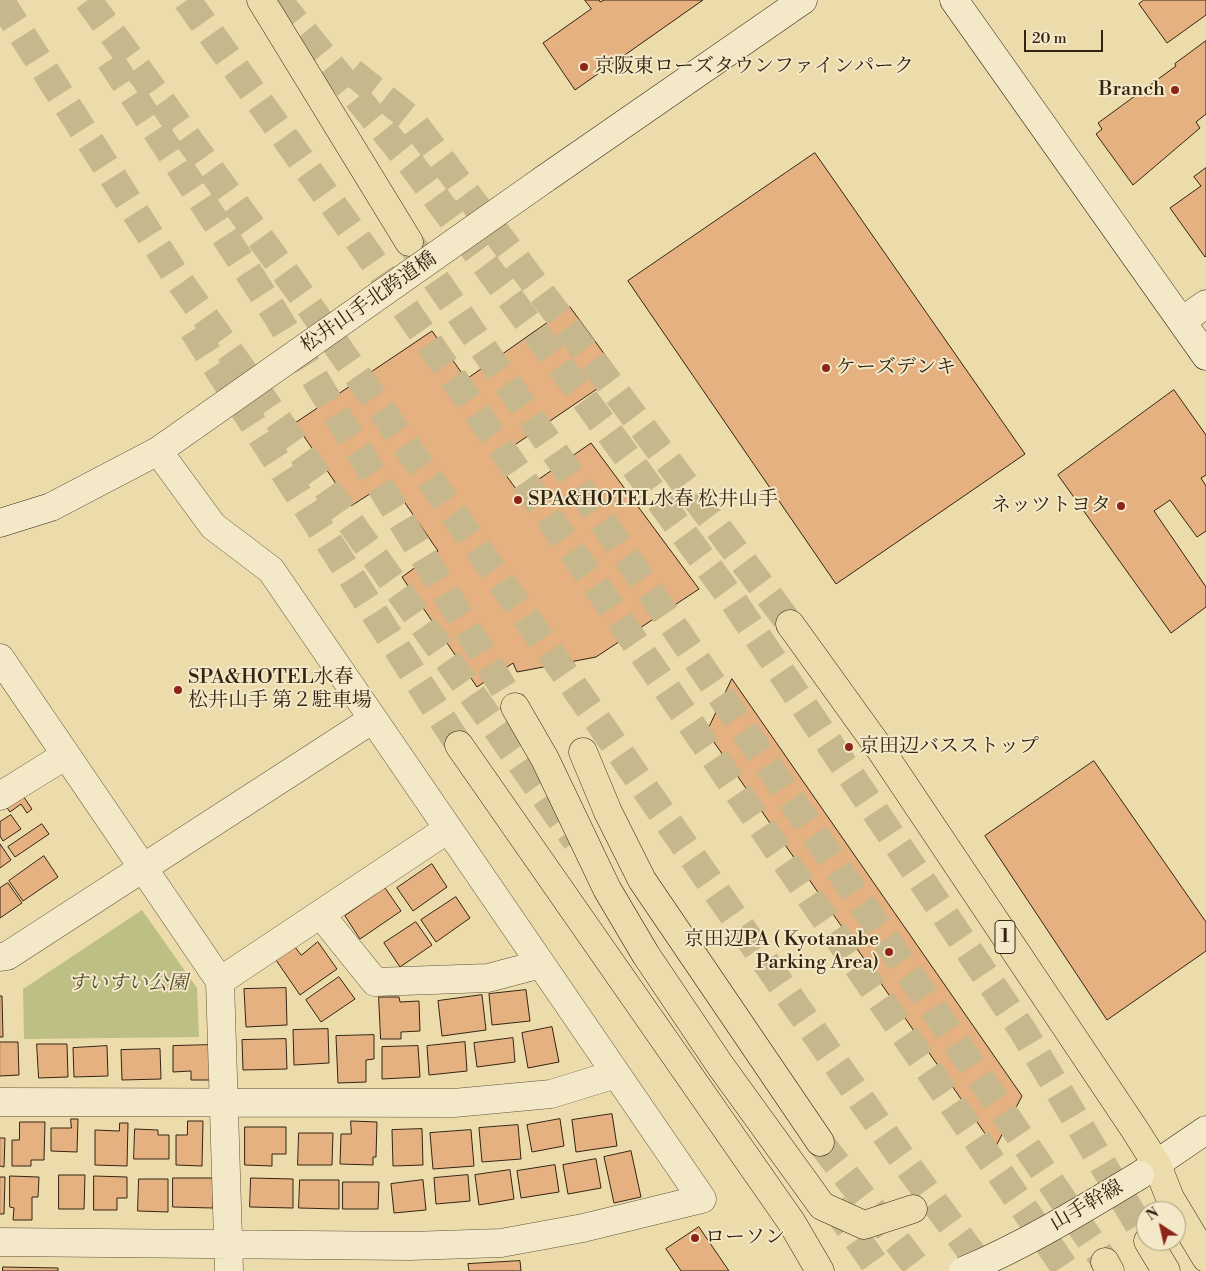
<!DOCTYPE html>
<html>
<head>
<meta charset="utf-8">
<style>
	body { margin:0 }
	#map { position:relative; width:1206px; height:1271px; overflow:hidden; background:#ecdcab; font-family:"Libre Bodoni",serif }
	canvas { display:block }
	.north { position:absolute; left:1136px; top:1201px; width:50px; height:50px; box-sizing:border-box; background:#f3e8c8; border:1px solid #a69a7f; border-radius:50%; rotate:325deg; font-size:14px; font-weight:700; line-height:20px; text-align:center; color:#332412 }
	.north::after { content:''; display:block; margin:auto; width:18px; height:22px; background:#8f2418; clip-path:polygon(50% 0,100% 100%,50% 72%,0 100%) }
	.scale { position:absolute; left:1024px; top:30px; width:79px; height:22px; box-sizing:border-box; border:2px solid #332412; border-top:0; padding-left:6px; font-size:15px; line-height:18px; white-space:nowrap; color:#332412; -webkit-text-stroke:4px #f3e8c8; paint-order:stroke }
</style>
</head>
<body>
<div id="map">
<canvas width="1206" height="1271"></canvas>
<div class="north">N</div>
<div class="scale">20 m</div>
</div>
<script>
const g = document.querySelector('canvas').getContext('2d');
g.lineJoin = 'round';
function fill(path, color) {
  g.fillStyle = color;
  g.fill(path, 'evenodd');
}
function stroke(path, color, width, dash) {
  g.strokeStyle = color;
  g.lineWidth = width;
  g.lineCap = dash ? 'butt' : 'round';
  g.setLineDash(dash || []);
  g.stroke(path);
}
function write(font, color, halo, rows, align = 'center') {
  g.font = font + ' "Libre Bodoni","Noto Serif JP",serif';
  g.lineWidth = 4;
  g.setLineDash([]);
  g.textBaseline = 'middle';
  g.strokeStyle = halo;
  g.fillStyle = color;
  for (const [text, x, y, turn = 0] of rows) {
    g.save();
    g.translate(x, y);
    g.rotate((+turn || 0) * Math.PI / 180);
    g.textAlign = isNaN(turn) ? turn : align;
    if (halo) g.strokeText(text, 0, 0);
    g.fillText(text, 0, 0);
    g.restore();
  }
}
const green = new Path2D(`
	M142 910 197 988 199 1037 24 1039 23 989Z`);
const building = new Path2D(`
	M585 0H599L600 2 604 0H703L575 90 543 43 591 9Z
	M1144 0H1206V15L1167 43 1139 4Z
	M1206 41V114L1196 122 1200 128 1133 185 1096 134 1102 129 1098 123 1176 66 1175 64Z
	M815 153 1025 454 836 584 628 281Z
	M1206 168V256L1205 257 1170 208 1201 186 1194 177Z
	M570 307 619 374 494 459 519 493 591 443 699 589 596 657 517 672 513 663 477 687 402 577 438 551 390 481 351 506 295 423 432 331 466 379Z
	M1174 390 1206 435V475L1201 478 1206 486V531L1197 537 1170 500 1154 511 1206 587V607L1171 633 1058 475Z
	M732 679 1022 1096 995 1148 707 732Z
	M1094 761 1206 922V951L1107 1020 985 836Z
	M21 793 32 809 27 813 21 804 10 812 5 805Z
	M11 815 21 829 3 841 0 836V822Z
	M42 824 49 834 15 857 8 847Z
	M0 844 11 860 0 868Z
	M44 856 58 877 23 901 9 881Z
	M432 864 447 887 413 911 397 888Z
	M8 883 22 903 0 918V888Z
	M385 888 401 911 360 939 345 916Z
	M456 897 470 918 436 942 421 920Z
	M416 922 432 945 400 967 384 943Z
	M318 942 337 969 300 995 276 960 295 947 301 955Z
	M339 977 355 999 321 1022 306 1000Z
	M286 988 287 1025 246 1027 244 989Z
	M526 990 530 1021 492 1025 489 994Z
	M482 995 486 1030 442 1036 438 1001Z
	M0 996H2L3 1037H0Z
	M379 997H399L400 1002 419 1001 420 1031 401 1032V1039H381Z
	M552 1027 559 1062 528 1068 522 1033Z
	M328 1029 329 1063 294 1065 293 1030Z
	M374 1035V1059L366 1060V1082L338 1083 336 1036Z
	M513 1038 515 1062 477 1067 474 1043Z
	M286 1039 287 1069 243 1070 242 1040Z
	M0 1042H18L19 1075 0 1076Z
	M465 1042 467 1071 429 1075 427 1046Z
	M37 1044H67L68 1077 39 1078Z
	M211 1045 212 1080H191V1071L173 1072V1046Z
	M107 1046 108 1076 74 1077 73 1048Z
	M418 1046 420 1077 382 1079V1047Z
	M160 1049 161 1079 122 1080 121 1050Z
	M612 1114 617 1146 576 1152 572 1120Z
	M71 1119H78L77 1152 51 1151V1128H71Z
	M560 1119 564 1146 532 1152 527 1125Z
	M188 1121H203L202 1166 176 1165V1135H187Z
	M351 1121 377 1122 376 1157H373V1165L340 1164 341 1134H351Z
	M20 1122H45L44 1160H31V1166H12V1140H19Z
	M120 1123H128L127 1166 95 1165V1130L119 1131Z
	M518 1125 521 1159 482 1162 479 1128Z
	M245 1127H286V1154H272V1166L245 1165Z
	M135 1129 158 1130V1135H169V1159H134Z
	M422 1129 423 1165 393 1166 392 1130Z
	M471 1130 474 1166 433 1169 430 1133Z
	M299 1133H333L332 1165H298Z
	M0 1138H5L4 1167 0 1166Z
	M631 1151 641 1197 614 1203 604 1157Z
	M596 1159 601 1188 568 1194 563 1165Z
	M555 1165 559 1192 521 1198 517 1171Z
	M510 1170 514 1199 479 1205 475 1175Z
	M59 1175H85L84 1209H59Z
	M468 1175 470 1201 436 1204 434 1178Z
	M10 1176 39 1177 38 1197H32V1220H13L14 1208 10 1207Z
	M94 1176 127 1177V1198H117V1210H94Z
	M0 1177H5L4 1214H0Z
	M173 1178H214L213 1208 173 1207Z
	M251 1178 293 1179V1208L250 1207Z
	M139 1179H168V1212L138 1211Z
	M300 1180H339V1209L299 1208Z
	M423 1180 426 1210 394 1213 391 1184Z
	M343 1182H379L378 1209H343Z
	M699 1227 729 1271H681L666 1249Z
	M520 1261 521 1271H469L468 1264Z
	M3 1267 58 1268V1271H3Z`);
const highwayTunnel = new Path2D(`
	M0 0 176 276 576 841
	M88 0 303 297 899 1154 985 1271
	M187 0 366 251 1067 1271
	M278 0 415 169 732 599 1023 1031 1146 1237
	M110 60 275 313 515 707
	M352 72 411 119 790 624
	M412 245 603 522 1105 1262
	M193 330 459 745
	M820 1142 920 1271
	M833 1205 880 1271`);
const street = new Path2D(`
	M0 658 220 981 229 1271
	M0 796 66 755
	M321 915 375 982 488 978 541 964
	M0 957 7 956 373 719
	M220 981 448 829
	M0 1102 454 1103 551 1094 616 1074
	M0 1242 410 1246 501 1243 583 1228 702 1199 271 570 213 526 158 451`);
const secondary = new Path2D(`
	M954 0 1206 356
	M543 180 803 0
	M1182 321 1206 304
	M0 523 51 507 158 451 195 425
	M1140 1175 1206 1130`);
const highway = new Path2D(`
	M261 0 409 242
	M790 624 880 749 1135 1130 1157 1165 1170 1198 1206 1258
	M515 707 545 759 607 889 646 955 720 1065 822 1206 864 1225 913 1209
	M459 745 792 1223 820 1271
	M583 752 608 812 642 880 820 1142
	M1148 1241 1166 1271
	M1105 1262 1110 1271`);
const secondaryBridge = new Path2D(`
	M195 425 543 180
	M963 1271C1025 1245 1082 1210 1140 1175`);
const markers = [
	[584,67,5,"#8f2418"],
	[1175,90,5,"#8f2418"],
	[826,368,5,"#8f2418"],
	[518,500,5,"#8f2418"],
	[1121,506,5,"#8f2418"],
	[178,690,5,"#8f2418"],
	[849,747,5,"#8f2418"],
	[889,952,5,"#8f2418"],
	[695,1238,5,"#8f2418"]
];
const shields = [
	[1005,937,20]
];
const shieldNames = [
	["1",1005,937]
];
const poiNames = [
	["京阪東ローズタウンファインパーク",594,67],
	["Branch",1165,90,"right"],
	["ケーズデンキ",836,368],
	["SPA&HOTEL水春 松井山手",528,500],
	["ネッツトヨタ",1111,506,"right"],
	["SPA&HOTEL水春",188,678],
	["松井山手 第２駐車場",188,701],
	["京田辺バスストップ",859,747],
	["京田辺PA ( Kyotanabe",879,940,"right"],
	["Parking Area)",879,963,"right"],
	["ローソン",705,1238]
];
const streetNames = [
	["松井山手北跨道橋",369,303,-35],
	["山手幹線",1087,1206,-30]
];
const parkNames = [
	["すいすい公園",128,984]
];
fill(green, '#bdbf85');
fill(building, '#e6b181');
stroke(building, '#332412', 1);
stroke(highwayTunnel, '#c7b78c', 28, [28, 14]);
stroke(street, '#615238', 29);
stroke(secondary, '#332412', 29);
stroke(highway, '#332412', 29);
stroke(street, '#f3e8c8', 28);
stroke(secondary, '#f3e8c8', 28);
stroke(highway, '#ecdcab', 28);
stroke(secondaryBridge, '#332412', 29, []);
stroke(secondaryBridge, '#f3e8c8', 28);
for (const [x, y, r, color] of markers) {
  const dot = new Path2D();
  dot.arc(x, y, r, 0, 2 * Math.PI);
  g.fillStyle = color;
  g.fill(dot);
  stroke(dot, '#f3e8c8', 2);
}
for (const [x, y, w] of shields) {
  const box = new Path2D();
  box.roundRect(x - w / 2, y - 16.5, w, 33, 4);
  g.fillStyle = '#f3e8c8';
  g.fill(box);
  stroke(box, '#332412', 1);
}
write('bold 19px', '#332412', null, shieldNames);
write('20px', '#332412', '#f3e8c8', poiNames, 'left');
write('20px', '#332412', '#f3e8c8', streetNames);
write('italic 20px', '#564b2f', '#f3e8c8', parkNames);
</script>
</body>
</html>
